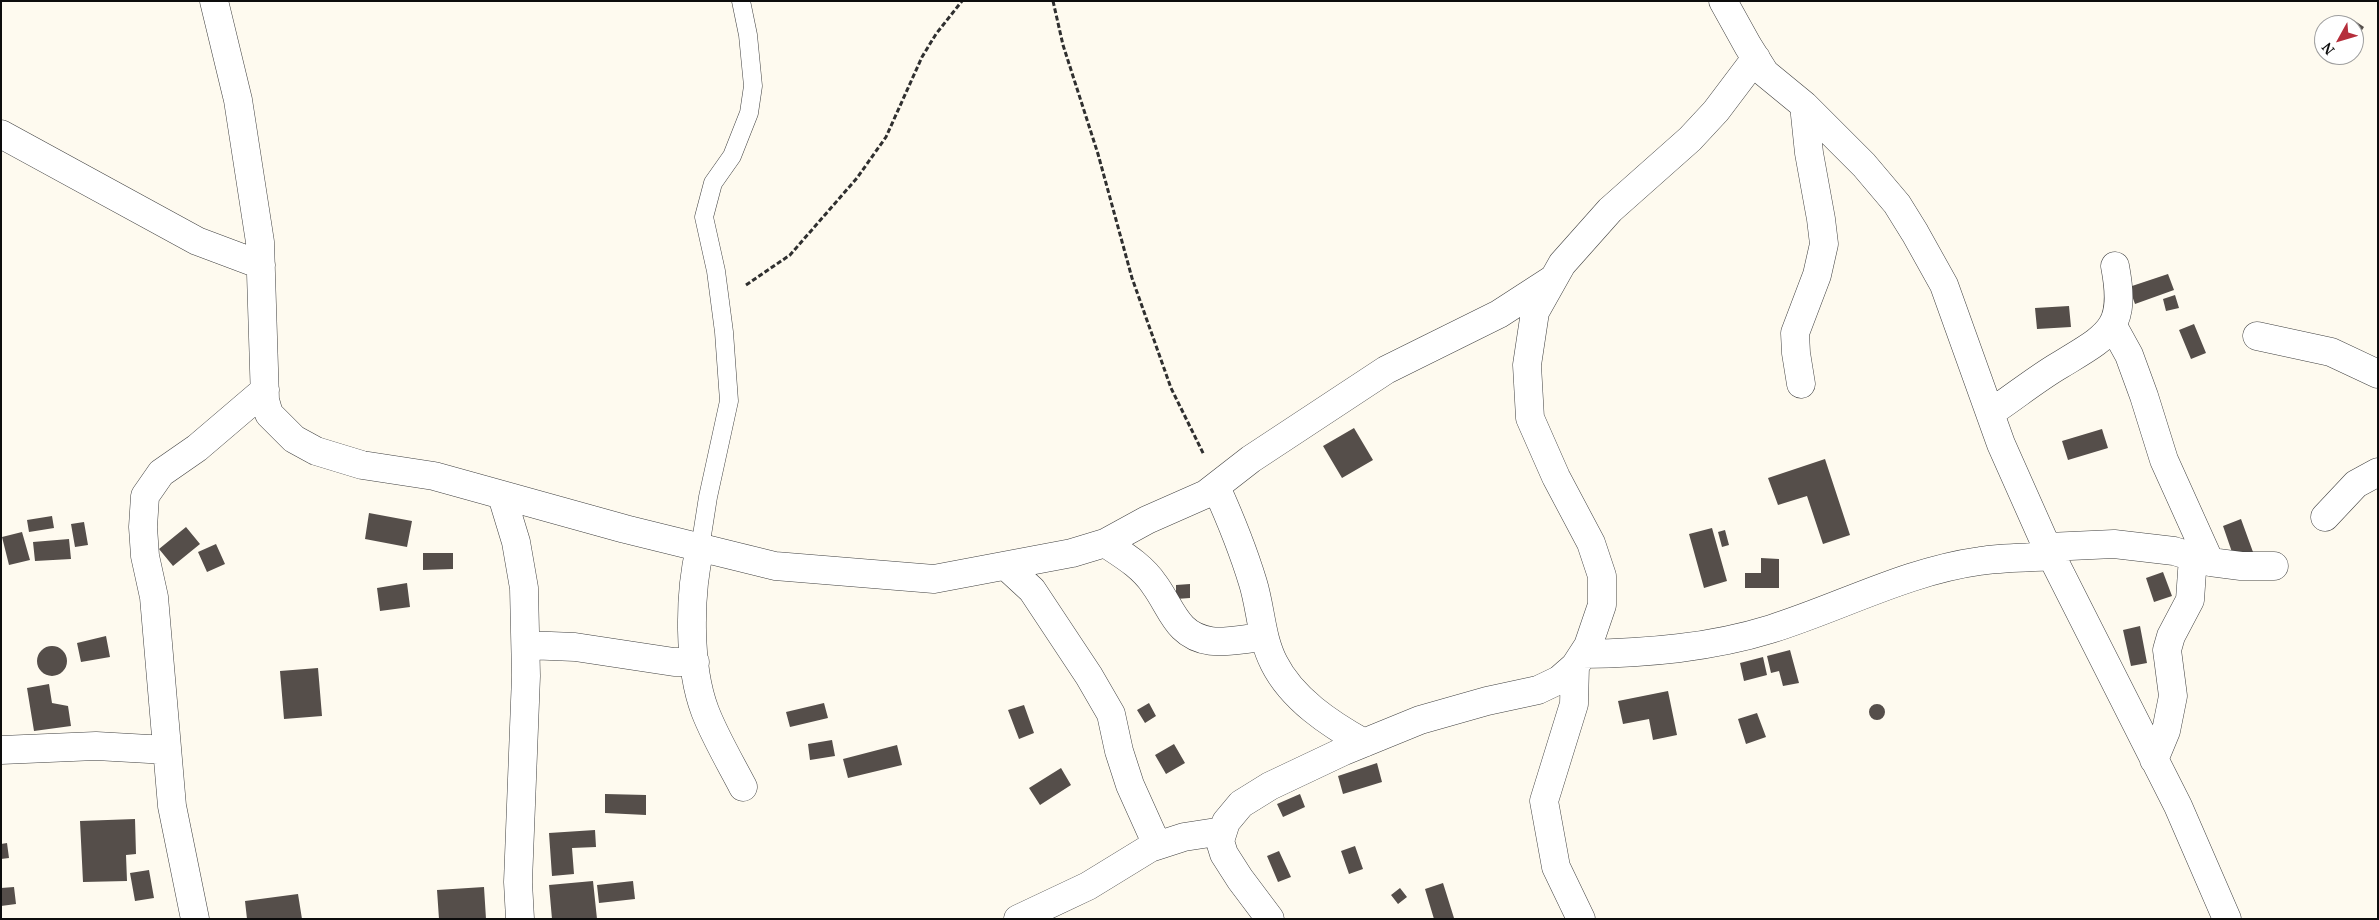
<!DOCTYPE html>
<html>
<head>
<meta charset="utf-8">
<style>
	body { margin:0 }
	#map { position:relative; width:2379px; height:920px; overflow:hidden; background:#fefaef; font-family:"PT Serif",serif }
	canvas { display:block }
	.frame { position:absolute; inset:0; border:2px solid #0d0d0d; pointer-events:none }
	.north { position:absolute; left:2314px; top:15px; width:50px; height:50px; box-sizing:border-box; background:#fff; border:1px solid #9e9e9e; border-radius:50%; rotate:231deg; font-size:14px; font-weight:700; line-height:20px; text-align:center; color:#0d0d0d }
	.north::after { content:''; display:block; margin:auto; width:18px; height:22px; background:#b52e3b; clip-path:polygon(50% 0,100% 100%,50% 72%,0 100%) }
</style>
</head>
<body>
<div id="map">
<canvas width="2379" height="920"></canvas>
<div class="frame"></div>
<div class="north">N</div>
</div>
<script>
const g = document.querySelector('canvas').getContext('2d');
g.lineJoin = 'round';
function fill(path, color) {
  g.fillStyle = color;
  g.fill(path, 'evenodd');
}
function stroke(path, color, width, dash) {
  g.strokeStyle = color;
  g.lineWidth = width;
  g.lineCap = dash ? 'butt' : 'round';
  g.setLineDash(dash || []);
  g.stroke(path);
}
const building = new Path2D(`
	M2352 19 2364 27 2354 43V25H2348Z
	M2168 274 2174 290 2135 304 2129 287Z
	M2175 295 2179 308 2166 311 2163 299Z
	M2069 306 2071 327 2037 329 2035 308Z
	M2194 324 2206 353 2191 359 2179 330Z
	M1354 428 1373 460 1342 478 1323 446Z
	M2102 429 2108 448 2068 460 2062 441Z
	M1825 459 1850 535 1823 544 1807 496 1778 505 1768 478Z
	M369 513 412 521 407 547 365 539Z
	M52 516 54 528 29 532 27 520Z
	M2241 519 2253 552 2234 558 2223 526Z
	M84 522 88 545 75 547 71 524Z
	M186 527 200 544 173 566 159 549Z
	M1712 528 1727 581 1704 588 1689 534Z
	M1725 530 1729 545 1722 547 1718 532Z
	M22 532 30 560 9 565 2 537Z
	M69 539 71 559 35 561 33 542Z
	M216 544 225 564 207 572 198 552Z
	M423 553H453V569L423 570Z
	M1761 558 1779 559V588H1745V573H1761Z
	M2163 572 2172 596 2154 602 2146 578Z
	M407 583 410 607 380 611 377 588Z
	M1190 584V598L1176 599V585Z
	M2140 626 2147 663 2131 666 2123 630Z
	M106 636 110 657 81 662 77 643Z
	M37 661a15 15 0 1 1 30 0a15 15 0 1 1-30 0Z
	M1790 650 1799 683 1783 686 1779 671 1771 673 1767 656Z
	M1763 657 1767 675 1744 681 1740 663Z
	M318 668 322 716 284 719 280 671Z
	M49 684 52 703 68 706 71 726 34 731 27 688Z
	M1668 691 1677 735 1653 740 1649 719 1623 724 1618 701Z
	M824 703 828 718 790 727 786 712Z
	M1149 703 1156 716 1145 723 1137 710Z
	M1869 712a8 8 0 1 1 16 0a8 8 0 1 1-16 0Z
	M1024 705 1034 733 1019 739 1008 710Z
	M1757 713 1766 737 1746 744 1738 719Z
	M832 740 835 756 810 760 808 744Z
	M1174 744 1185 763 1166 774 1155 755Z
	M897 745 902 765 848 778 843 759Z
	M1377 763 1382 782 1343 794 1338 776Z
	M1061 768 1071 785 1040 805 1029 788Z
	M605 794 646 795V815L605 813Z
	M1300 794 1305 807 1283 817 1277 804Z
	M135 819 136 854 126 855 127 881 83 882 80 821Z
	M595 830 596 847 572 848 574 874 552 876 549 833Z
	M7 843 9 858 1 859V844Z
	M1355 846 1363 869 1349 874 1341 851Z
	M1279 851 1291 877 1278 882 1267 856Z
	M149 870 154 898 135 901 130 873Z
	M593 881 597 919H552L549 885Z
	M633 881 635 899 599 903 597 885Z
	M1443 883 1454 918 1451 919H1434L1425 889Z
	M14 887 16 904 1 906V888Z
	M484 887 486 919H439L437 890Z
	M1400 888 1407 897 1398 904 1391 895Z
	M298 894 302 919H247L245 901Z`);
const path = new Path2D(`
	M1053 1 1063 45 1098 154 1132 278 1171 388 1204 455
	M746 285 790 255 857 178 886 137 922 57 936 34 962 1`);
const lane = new Path2D(`
	M700 548 708 497 729 401 724 332 716 271 704 217 713 183 732 156 749 113 753 86 748 35 741 1`);
const street = new Path2D(`
	M214 1 238 100 260 242 265 400 269 414 294 439 316 451 362 465 434 476 625 529 775 566 934 579 1072 553 1105 543 1147 520 1206 494 1251 459 1386 370 1499 314 1553 279
	M1723 1 1748 46 1765 73 1804 105 1864 165 1897 204 1915 233 1944 285 2001 444 2045 543 2178 806 2227 919
	M1 134 197 241 261 265
	M2113 326 2129 355 2144 396 2164 460 2210 562
	M2257 336 2331 352 2378 374
	M1801 384 1796 353 1795 333 1817 275 1824 244 1821 219 1809 153 1804 105
	M1990 413C2013 398 2036 379 2060 365 2109 335 2127 329 2115 266
	M1216 487C1230 518 1243 550 1253 583 1261 609 1261 638 1274 663 1292 699 1330 724 1364 743
	M502 496 516 542 524 588 526 676 518 882 520 919
	M2325 517 2356 484 2378 472
	M1105 543C1123 555 1142 566 1154 584 1172 608 1176 636 1211 641 1227 643 1248 638 1264 637
	M2048 547 2114 544 2174 551 2210 562 2241 566H2274
	M700 548C689 594 688 666 705 711 715 737 730 762 743 787
	M1006 566 1032 590 1089 676 1111 714 1119 751 1130 785 1157 845
	M526 645 575 647 674 662H695
	M1583 654C1646 653 1710 648 1771 629 1841 607 1907 571 1980 561 2004 557 2029 558 2053 556
	M1575 666 1574 704 1544 801 1556 867 1581 919
	M1 750 96 746 167 750
	M2154 760 2166 731 2173 696 2167 650 2171 636 2190 600 2193 557
	M195 919 172 806 154 597 145 556 143 527 145 496 161 473 197 448 265 390
	M1018 919 1088 886 1150 848 1184 837 1223 831
	M1270 919 1240 879 1224 854 1220 841 1226 822 1241 804 1270 786 1344 751 1420 720 1487 701 1538 690 1559 680 1575 666 1588 646 1602 605V576L1591 543 1556 477 1530 418 1527 365 1535 312 1562 264 1610 210 1690 139 1716 111 1756 58`);
fill(building, '#554e4a');
stroke(lane, '#404040', 19);
stroke(street, '#404040', 29);
stroke(path, '#2f2f2f', 3, [5, 2.5]);
stroke(lane, '#fff', 18);
stroke(street, '#fff', 28);
</script>
</body>
</html>
